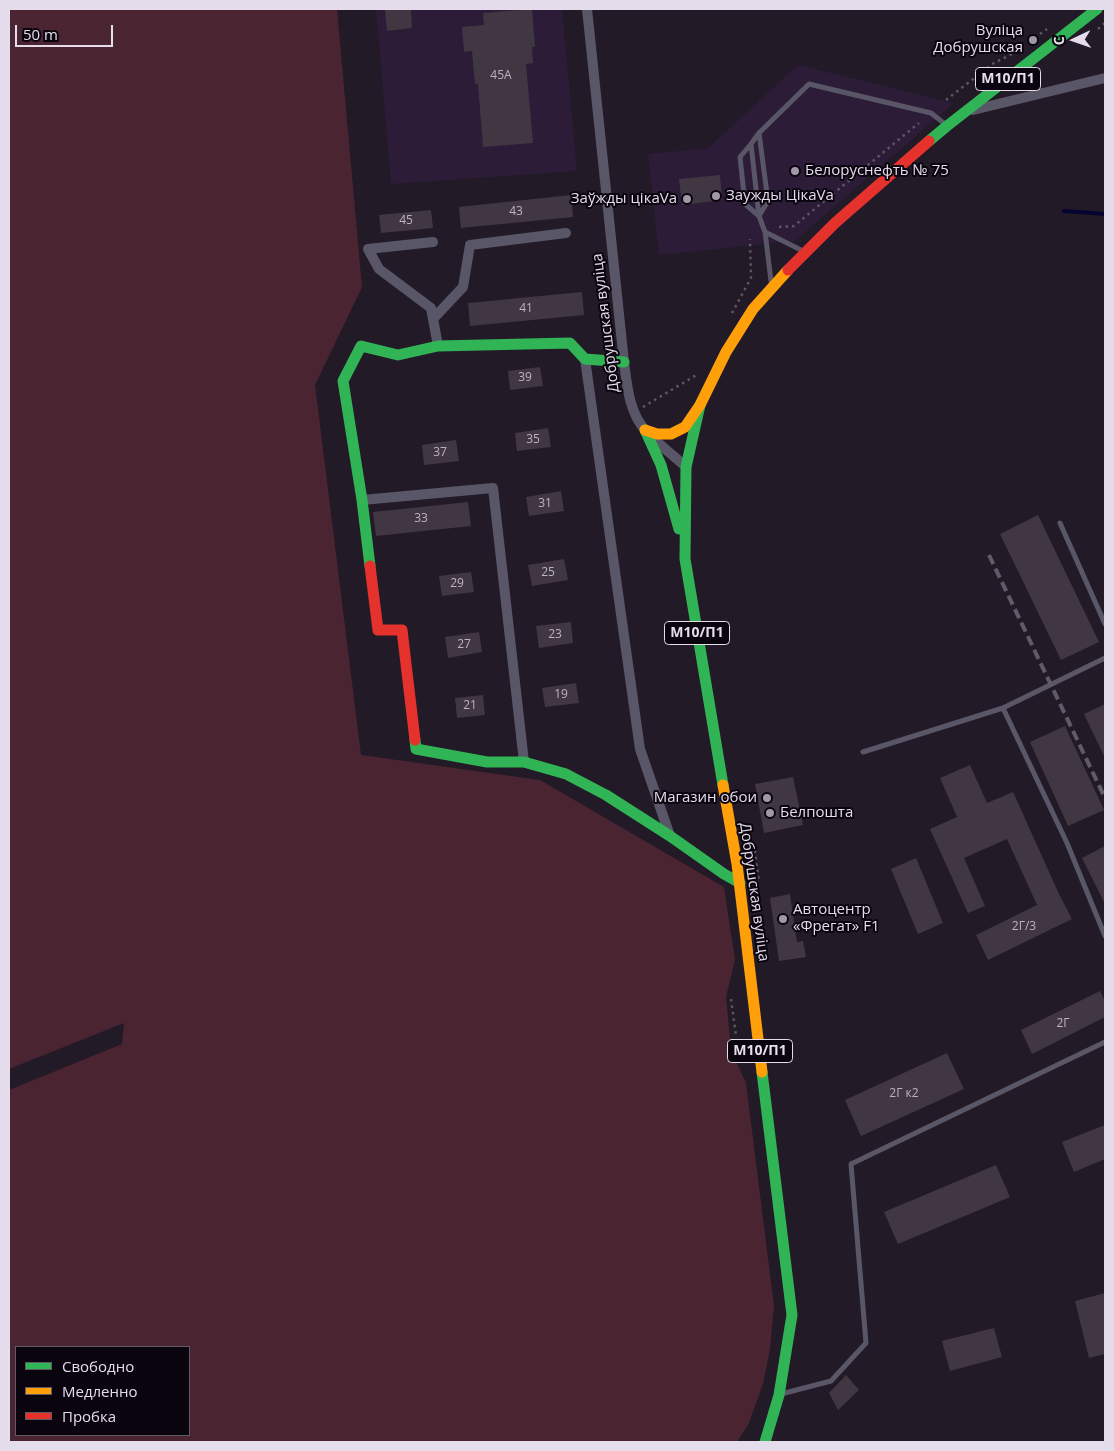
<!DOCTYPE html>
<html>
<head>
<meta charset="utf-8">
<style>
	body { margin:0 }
	#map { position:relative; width:1114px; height:1451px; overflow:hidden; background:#221a27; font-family:"Open Sans",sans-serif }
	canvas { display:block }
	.frame { position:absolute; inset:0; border:10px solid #e5dcec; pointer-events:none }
	.legend { position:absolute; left:15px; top:1346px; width:175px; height:90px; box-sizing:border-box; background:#09040d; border:1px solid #615a66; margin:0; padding:6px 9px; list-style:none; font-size:15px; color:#e5dcec }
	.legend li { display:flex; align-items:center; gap:10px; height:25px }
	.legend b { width:25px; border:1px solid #615a66 }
	.north { position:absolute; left:1049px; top:15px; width:50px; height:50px; -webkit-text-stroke:4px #09040d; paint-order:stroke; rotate:267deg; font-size:14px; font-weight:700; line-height:20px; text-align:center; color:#e5dcec }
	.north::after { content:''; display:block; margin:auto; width:18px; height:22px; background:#e5dcec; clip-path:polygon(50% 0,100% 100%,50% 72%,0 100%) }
	.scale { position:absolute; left:15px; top:25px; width:98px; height:22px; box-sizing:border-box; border:2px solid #e5dcec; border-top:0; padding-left:6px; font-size:15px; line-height:18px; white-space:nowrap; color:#e5dcec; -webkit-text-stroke:4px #09040d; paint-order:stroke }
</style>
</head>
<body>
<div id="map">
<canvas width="1114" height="1451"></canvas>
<div class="frame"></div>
<ul class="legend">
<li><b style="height:6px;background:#30b455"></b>Свободно</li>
<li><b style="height:6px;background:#ff9f0a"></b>Медленно</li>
<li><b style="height:6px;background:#e5322d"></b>Пробка</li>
</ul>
<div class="north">С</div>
<div class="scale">50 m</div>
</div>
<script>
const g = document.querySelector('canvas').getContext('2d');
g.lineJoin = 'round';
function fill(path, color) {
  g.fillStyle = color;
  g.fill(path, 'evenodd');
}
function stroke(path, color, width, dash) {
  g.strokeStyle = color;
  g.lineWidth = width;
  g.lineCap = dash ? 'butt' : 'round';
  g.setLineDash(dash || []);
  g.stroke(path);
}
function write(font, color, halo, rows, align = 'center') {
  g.font = font + ' "Open Sans",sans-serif';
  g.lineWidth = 4;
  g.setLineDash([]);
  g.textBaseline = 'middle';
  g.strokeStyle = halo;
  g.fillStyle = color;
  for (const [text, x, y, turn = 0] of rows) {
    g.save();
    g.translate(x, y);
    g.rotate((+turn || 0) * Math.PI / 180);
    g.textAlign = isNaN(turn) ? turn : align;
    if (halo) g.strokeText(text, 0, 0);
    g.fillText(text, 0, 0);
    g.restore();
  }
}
const built = new Path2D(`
	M376 9H562L577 171 391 184Z
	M798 65 954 103 795 241 659 255 648 154 708 148Z`);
const green = new Path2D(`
	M9 9H337L362 287 315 385 361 755 540 780 724 887 735 960 726 997 731 1050 746 1083 774 1306 770 1349 763 1384 748 1425 737 1442H9V1090L122 1044 124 1023 9 1069ZM16 1347H189V1435H16Z`);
const stream = new Path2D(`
	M1064 211 1105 214`);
const building = new Path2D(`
	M385 9H411L412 28 387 31Z
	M532 9 535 47H532L533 63 526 64 533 143 483 147 478 84H475L472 51 464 52 462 27 484 25 483 13Z
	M720 175 722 200 682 205 679 179Z
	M571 195 573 217 461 228 459 207Z
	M431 210 433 228 381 233 379 215Z
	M582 292 584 315 470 326 468 303Z
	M540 367 543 386 510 390 508 371Z
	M548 428 551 447 517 451 515 433Z
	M456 440 459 461 424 465 422 445Z
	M561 491 564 511 529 516 526 497Z
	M468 502 471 526 376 536 373 512Z
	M1038 515 1099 642 1061 660 1000 534Z
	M564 559 568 580 532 586 528 565Z
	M471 572 474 592 442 596 439 576Z
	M571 622 573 643 539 648 536 626Z
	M479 632 482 652 448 658 445 637Z
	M576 683 579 703 545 707 542 688Z
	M483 695 485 715 457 718 455 698Z
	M1105 704V758L1084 714Z
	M1065 726 1104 810 1068 826 1030 742Z
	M970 765 987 803 1013 792 1059 894 1072 919 988 960 976 935 1037 905 1007 839 964 858 985 906 968 913 930 829 957 817 940 778Z
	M793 777 803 825 764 833 755 784Z
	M1105 846V904L1082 858Z
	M916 858 943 923 918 934 891 869Z
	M790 894 797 942 803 941 806 957 779 961 770 898Z
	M1100 991 1105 1001V1017L1032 1054 1021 1030Z
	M947 1053 964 1089 861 1136 845 1100Z
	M1105 1125V1159L1074 1172 1062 1142Z
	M996 1165 1010 1197 898 1244 884 1212Z
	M1105 1293V1354L1089 1358 1075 1301Z
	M994 1328 1002 1357 950 1371 942 1341Z
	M846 1375 859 1390 838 1410 829 1393Z`);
const path = new Path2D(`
	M1098 29 1105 23
	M1040 34 1047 29
	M946 100 994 63 1020 50
	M779 227 794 226 919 123
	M732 313 751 278 750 239
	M643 407 698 374
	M754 844 759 882
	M731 999 736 1036`);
const lane = new Path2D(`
	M751 144 740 157 745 204 759 216 768 201 759 133
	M765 232 803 251
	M771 281 765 232 759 216 751 144 759 133 809 84 931 113 945 124
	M1060 523 1105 624
	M1003 708 1067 843 1105 936
	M863 752 1003 708 1105 658
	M781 1394 831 1381 866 1343 851 1164 1105 1042`);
const street = new Path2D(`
	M587 9 624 362C627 385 629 413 646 431 658 444 673 455 686 467
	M973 110 1105 78
	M433 242 368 249 379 269 431 308 438 346
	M433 319 463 287 470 245 566 233
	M585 359 640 749 670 836
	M362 500 493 488 524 762`);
const fast = new Path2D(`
	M929 141 947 126 1097 9
	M700 405 686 467 685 559 723 785
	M645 430 661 465 679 529
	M370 566 362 500 343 381 361 346 398 355 438 346 570 343 585 359 624 362
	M415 740 416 749 487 762H524L566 774 606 795 670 836 724 874 740 883
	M762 1072 792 1315 779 1395 765 1442`);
const slow = new Path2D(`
	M645 430 657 434H671L685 427 700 405 726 352 753 309 788 270
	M723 785 737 864 762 1072`);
const jam = new Path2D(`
	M788 270 835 223 929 141
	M370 566 378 630H402L415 740`);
const rail = new Path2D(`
	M989 555 1105 798`);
const markers = [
	[1033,40,5,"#a198a7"],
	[795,171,5,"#a198a7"],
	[716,196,5,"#a198a7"],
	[687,199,5,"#a198a7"],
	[767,798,5,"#a198a7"],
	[770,813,5,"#a198a7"],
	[783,919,5,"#a198a7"]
];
const numberNames = [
	["45А",501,76],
	["43",516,212],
	["45",406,221],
	["41",526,309],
	["39",525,378],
	["35",533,440],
	["37",440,453],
	["31",545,504],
	["33",421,519],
	["25",548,573],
	["29",457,584],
	["23",555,635],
	["27",464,645],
	["19",561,695],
	["21",470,706],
	["2Г/3",1024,927],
	["2Г",1063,1024],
	["2Г к2",904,1094]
];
const shields = [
	[1008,79,65],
	[697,633,65],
	[760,1051,65]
];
const shieldNames = [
	["М10/П1",1008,79],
	["М10/П1",697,633],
	["М10/П1",760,1051]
];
const poiNames = [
	["Вуліца",1023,31,"right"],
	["Добрушская",1023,48,"right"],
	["Белоруснефть № 75",805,171],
	["Заужды ЦікаVа",726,196],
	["Заўжды цікаVа",677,199,"right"],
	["Магазин обои",757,798,"right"],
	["Белпошта",780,813],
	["Автоцентр",793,910],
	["«Фрегат» F1",793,927]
];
const streetNames = [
	["Добрушская вуліца",606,323,-97],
	["Добрушская вуліца",754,892,82]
];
fill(built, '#2c1c37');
fill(green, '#4a2431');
stroke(stream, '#030431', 4);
fill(building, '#403742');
stroke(path, '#5b5763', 2.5, [2.5, 4]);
stroke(lane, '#595767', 5);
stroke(street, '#595767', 10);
stroke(fast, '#30b455', 11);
stroke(slow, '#ff9f0a', 11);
stroke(jam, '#e5322d', 11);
stroke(rail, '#5f5b68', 4, [10, 5]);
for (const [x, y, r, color] of markers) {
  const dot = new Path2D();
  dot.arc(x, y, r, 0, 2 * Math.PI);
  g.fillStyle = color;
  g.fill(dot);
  stroke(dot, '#09040d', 2);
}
write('12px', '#bcb3c2', null, numberNames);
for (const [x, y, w] of shields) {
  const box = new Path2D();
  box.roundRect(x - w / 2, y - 11.5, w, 23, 4);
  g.fillStyle = '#09040d';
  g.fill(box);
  stroke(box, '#e5dcec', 1);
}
write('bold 14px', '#e5dcec', null, shieldNames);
write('15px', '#e5dcec', '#09040d', poiNames, 'left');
write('15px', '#e5dcec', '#09040d', streetNames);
</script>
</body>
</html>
